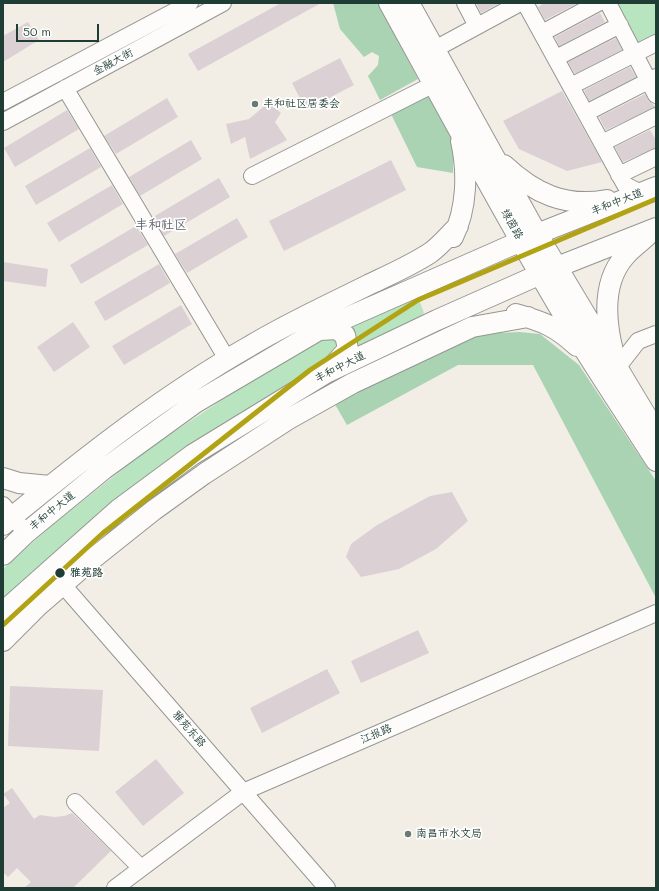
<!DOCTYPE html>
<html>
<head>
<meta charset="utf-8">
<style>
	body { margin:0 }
	#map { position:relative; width:659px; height:891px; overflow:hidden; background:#f2eee6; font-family:Mali,sans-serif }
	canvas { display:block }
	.frame { position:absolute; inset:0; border:4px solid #1f3d34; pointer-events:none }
	.scale { position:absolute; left:16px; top:24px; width:83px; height:18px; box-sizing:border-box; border:2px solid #1f3d34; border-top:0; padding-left:5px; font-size:12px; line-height:14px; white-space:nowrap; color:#1f3d34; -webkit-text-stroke:3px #fff; paint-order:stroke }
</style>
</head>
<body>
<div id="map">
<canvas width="659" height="891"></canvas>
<div class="frame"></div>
<div class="scale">50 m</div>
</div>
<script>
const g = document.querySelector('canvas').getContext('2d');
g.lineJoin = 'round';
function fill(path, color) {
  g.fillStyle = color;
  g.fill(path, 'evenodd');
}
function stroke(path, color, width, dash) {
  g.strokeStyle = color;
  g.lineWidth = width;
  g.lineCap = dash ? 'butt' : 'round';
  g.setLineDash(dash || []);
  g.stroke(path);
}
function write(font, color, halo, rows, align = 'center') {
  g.font = font + ' Mali,"LXGW WenKai TC",sans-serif';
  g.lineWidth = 3.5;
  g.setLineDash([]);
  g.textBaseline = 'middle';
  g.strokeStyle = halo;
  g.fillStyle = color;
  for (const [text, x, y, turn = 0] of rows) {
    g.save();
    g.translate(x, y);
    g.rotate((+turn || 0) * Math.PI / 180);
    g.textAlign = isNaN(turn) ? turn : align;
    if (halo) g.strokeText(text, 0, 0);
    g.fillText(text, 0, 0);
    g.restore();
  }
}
const green = new Path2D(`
	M611 3H656V40L636 51Z
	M414 298 419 299 424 313 421 317 349 353 3 601V569L49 528 144 452 253 379 338 331Z`);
const forest = new Path2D(`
	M333 3H378L418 79 380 100 368 76 378 65 379 56 372 52 364 57 340 29Z
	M431 92 450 127 453 142V173L417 167 391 114Z
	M519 332 540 334 579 365 656 481V598L533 365H458L347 425 333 401 479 334Z`);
const building = new Path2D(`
	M281 3H321L198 71 188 54Z
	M476 3H500L481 13Z
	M545 3H578L545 20 538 7Z
	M600 13 605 22 559 46 555 37Z
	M28 22 39 40 3 62V36Z
	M616 38 622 50 575 74 568 62Z
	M340 58 354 85 306 110 292 83Z
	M630 67 636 77 589 101 584 90Z
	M562 91 602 162 567 171 519 149 503 121Z
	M645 94 648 100 656 107 606 130 599 117Z
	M167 98 178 117 116 154 104 136Z
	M269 102 281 113 275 122 287 140 250 159 245 137 231 144 226 124 249 119Z
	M67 110 79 129 15 167 4 148Z
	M650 130 656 140V148L623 162 615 147Z
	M191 140 202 159 140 196 129 177Z
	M90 148 101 167 36 205 25 186Z
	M391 160 406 190 284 251 269 221Z
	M219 178 230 197 164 236 153 217Z
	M112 185 123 204 59 242 47 223Z
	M237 218 248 237 187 273 175 254Z
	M136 226 148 245 81 284 70 265Z
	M3 262 48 269 46 287 3 281Z
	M159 264 170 283 105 321 94 302Z
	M181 305 192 324 124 365 112 346Z
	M73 322 90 347 54 372 37 347Z
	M452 492 468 521 436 549 399 569 361 577 346 557 351 544 377 525 430 496Z
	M418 630 429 653 361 683 351 661Z
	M327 669 340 693 262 733 250 708Z
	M10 686 103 690 99 751 8 746Z
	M156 759 184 793 143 826 115 792Z
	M12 788 34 819 40 815 54 817 64 816 72 813 111 851 73 888H24L31 882 17 868 8 877 3 872V808L10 803 3 794Z`);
const minor = new Path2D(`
	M465 3 477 26
	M525 3 625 185 641 193
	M608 3 656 95
	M542 33 598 3
	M435 49 520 3
	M556 58 620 25
	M571 86 656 43
	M65 88 227 359
	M3 102 190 3
	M586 113 656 77
	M3 122 223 3
	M602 143 656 116
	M619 175 656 157
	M252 176 434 84
	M617 368 638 341 656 334
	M3 505 26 533
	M56 577 327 888
	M75 802 141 868
	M115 888 243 792 656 613`);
const major = new Path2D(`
	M389 3C453 119 515 235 584 349 607 386 632 423 656 461
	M409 3 537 234 656 432
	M504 165C534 193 565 208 607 200
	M453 237C467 209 468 172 461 141
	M516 314C544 322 555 326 577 346
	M320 330 336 329 345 335 348 349 332 367
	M613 351C605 319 602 282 625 256 631 249 639 243 646 237
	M3 478 19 483 50 486
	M3 525 12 517C88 455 164 395 250 346 288 323 328 305 368 285 389 275 410 266 430 253 440 246 449 235 458 226
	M3 555 26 533 104 469 195 403 319 330 537 234 656 187
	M3 612 119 509 192 455 326 373 437 320 552 269 656 228
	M3 641 38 606 90 561 154 510 204 474 287 420 353 383 472 327 528 317`);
const metro1 = new Path2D(`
	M3 625 103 533 310 370 418 300 656 199`);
const markers = [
	[255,104,4,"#697b72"],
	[60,573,5.5,"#1f3d34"],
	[408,834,4,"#697b72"]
];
const streetNames = [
	["金融大街",113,62,-28],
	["丰和中大道",617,202,-21],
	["绿茵路",512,224,61],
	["丰和中大道",340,367,-27],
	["丰和中大道",52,511,-39],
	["雅苑东路",189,729,49],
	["江报路",376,734,-23]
];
const poiNames = [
	["丰和社区居委会",263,104],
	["南昌市水文局",416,834]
];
const stopNames = [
	["雅苑路",70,573]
];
const quarterNames = [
	["丰和社区",161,225]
];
fill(green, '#b8e5c0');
fill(forest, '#a9d3b2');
fill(building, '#dbd0d4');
stroke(minor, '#949791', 18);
stroke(major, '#949791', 22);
stroke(minor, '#fdfcfb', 16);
stroke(major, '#fdfcfb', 20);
stroke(metro1, '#b1a313', 5);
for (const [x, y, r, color] of markers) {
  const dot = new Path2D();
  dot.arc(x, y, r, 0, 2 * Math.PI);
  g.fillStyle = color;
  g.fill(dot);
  stroke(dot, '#fff', 1.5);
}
write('11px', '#1f3d34', '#fff', streetNames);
write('11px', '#1f3d34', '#fff', poiNames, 'left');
write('bold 11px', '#1f3d34', '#fff', stopNames, 'left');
write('13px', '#5f626b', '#fff', quarterNames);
</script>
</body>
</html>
